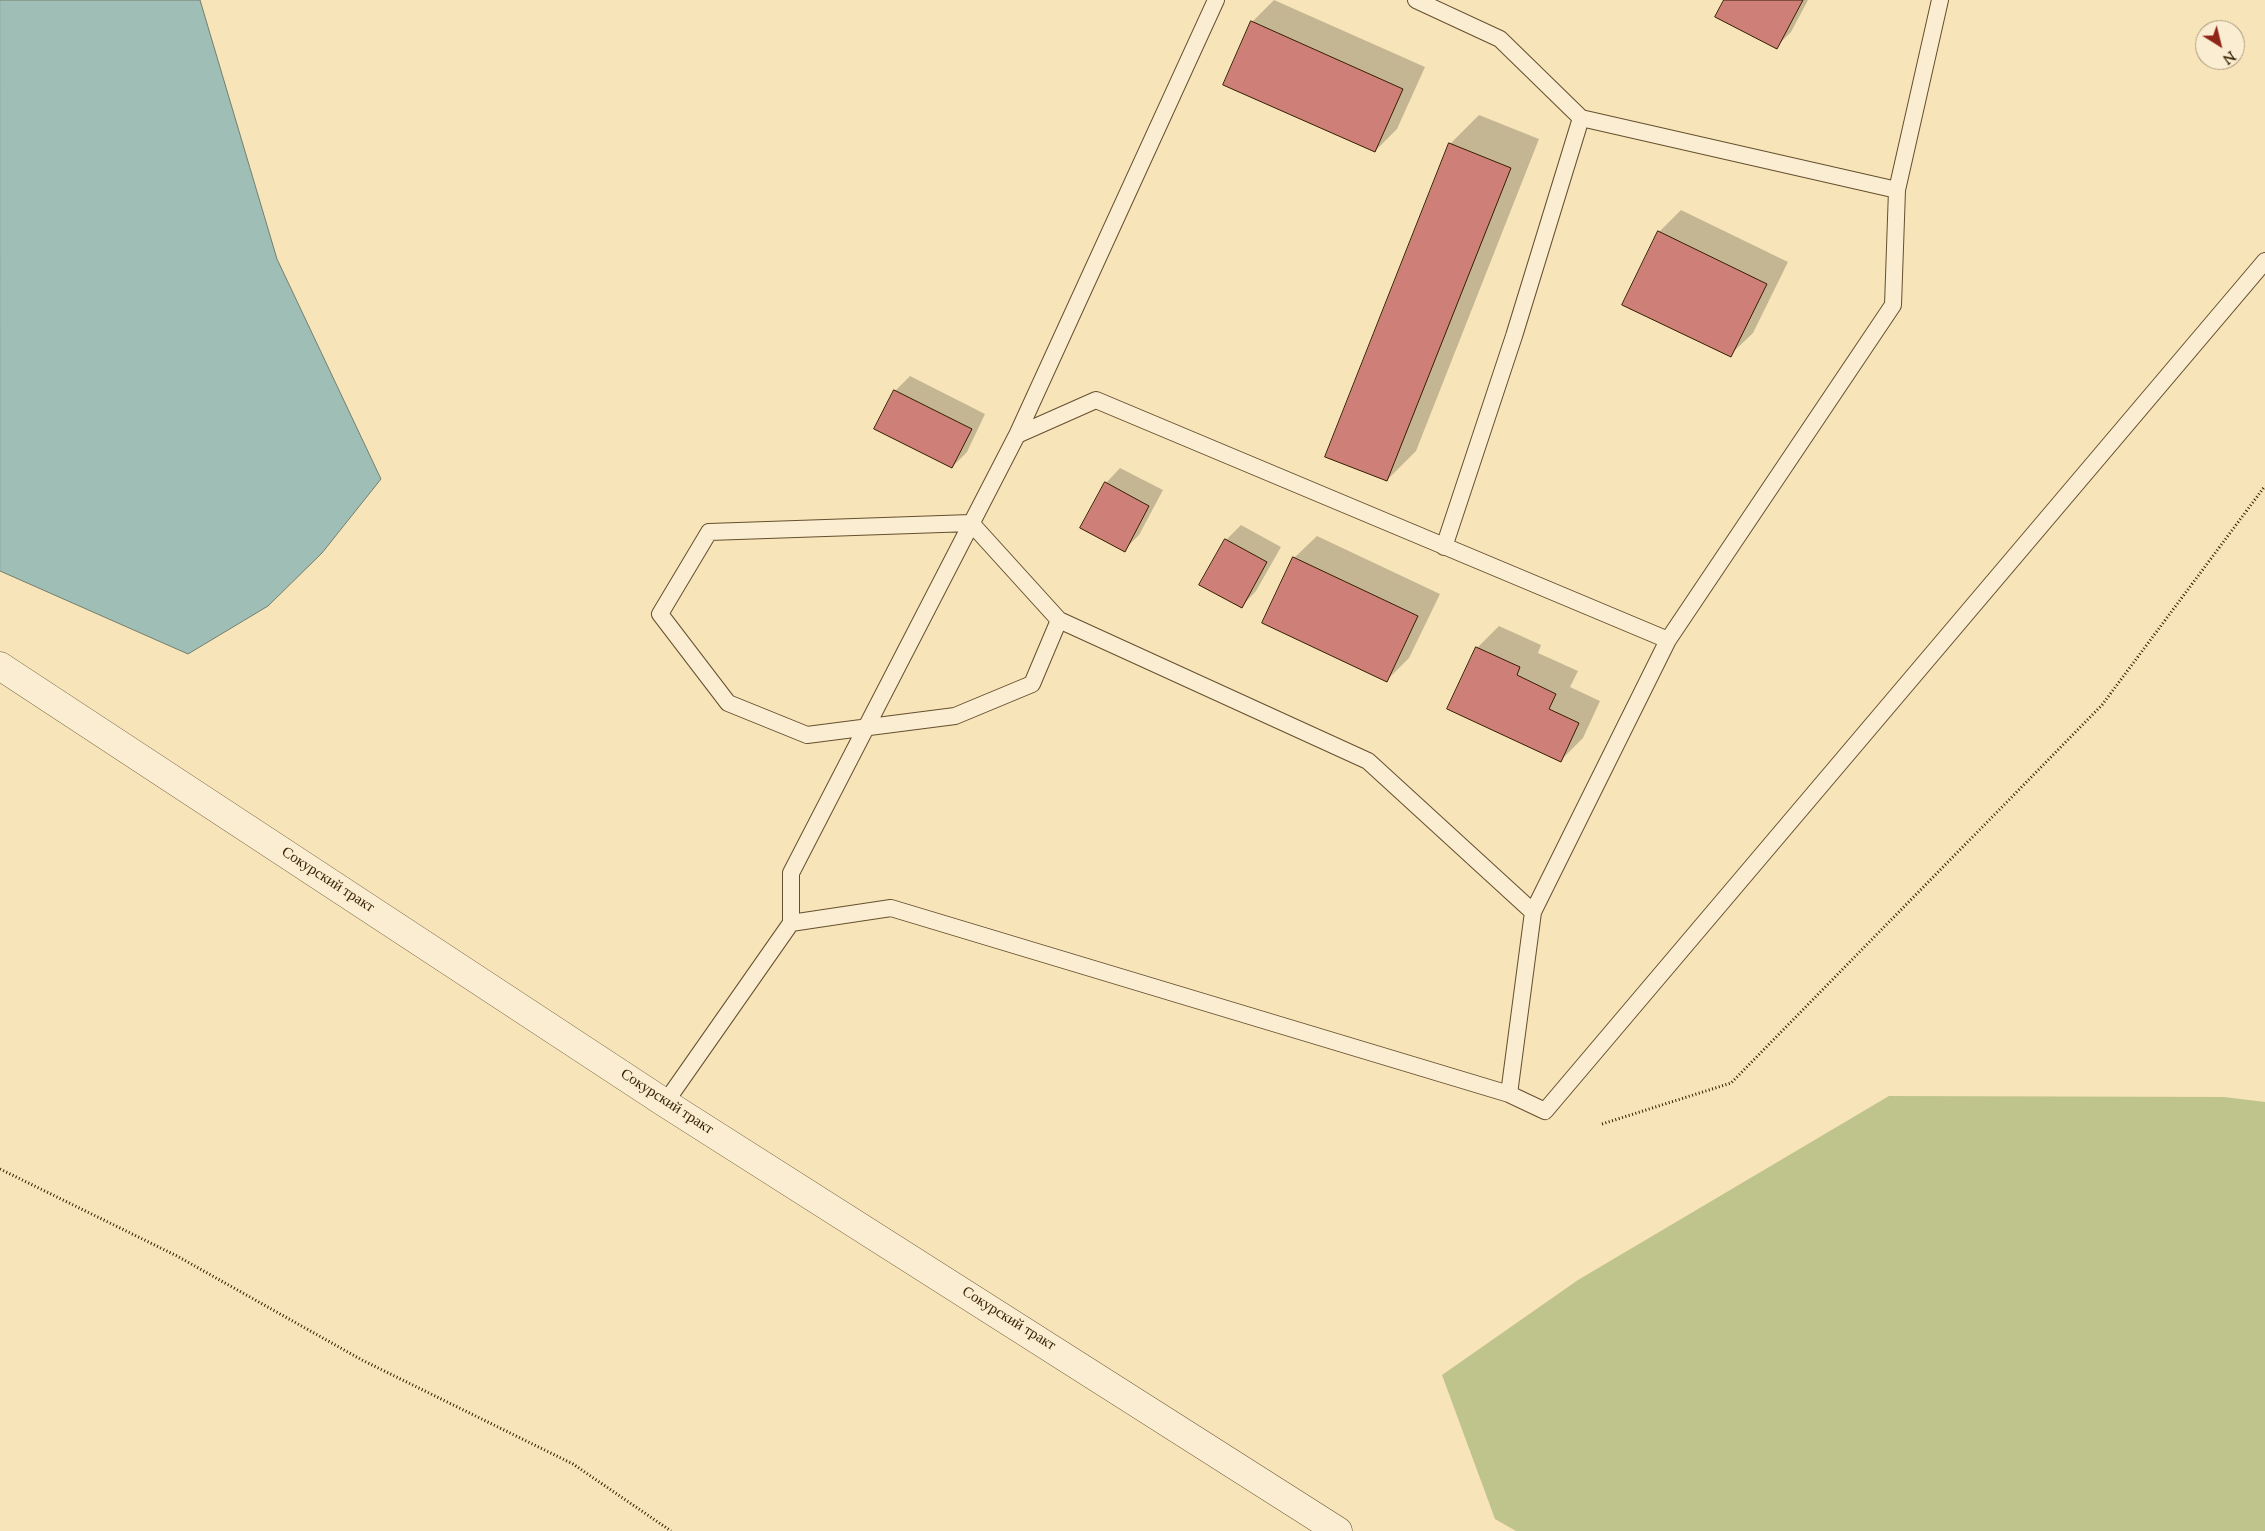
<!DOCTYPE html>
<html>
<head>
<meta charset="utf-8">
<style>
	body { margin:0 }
	#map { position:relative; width:2265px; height:1531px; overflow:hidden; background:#f7e4b8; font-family:"Sorts Mill Goudy",serif }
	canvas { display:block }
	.north { position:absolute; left:2195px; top:20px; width:50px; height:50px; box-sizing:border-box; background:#faedd1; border:1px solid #ab9a7d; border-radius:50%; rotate:144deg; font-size:14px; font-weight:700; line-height:20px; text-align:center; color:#341d00 }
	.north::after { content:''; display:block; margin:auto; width:18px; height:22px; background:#8f2418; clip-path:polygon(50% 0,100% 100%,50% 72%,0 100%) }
</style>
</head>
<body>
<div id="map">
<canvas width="2265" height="1531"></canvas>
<div class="north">N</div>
</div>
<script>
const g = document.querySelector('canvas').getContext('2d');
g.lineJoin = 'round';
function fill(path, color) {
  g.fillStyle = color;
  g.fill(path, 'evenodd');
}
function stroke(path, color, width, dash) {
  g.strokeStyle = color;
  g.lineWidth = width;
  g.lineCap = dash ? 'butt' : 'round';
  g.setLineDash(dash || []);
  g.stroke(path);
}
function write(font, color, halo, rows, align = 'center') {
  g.font = font + ' "Sorts Mill Goudy",serif';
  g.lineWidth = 4.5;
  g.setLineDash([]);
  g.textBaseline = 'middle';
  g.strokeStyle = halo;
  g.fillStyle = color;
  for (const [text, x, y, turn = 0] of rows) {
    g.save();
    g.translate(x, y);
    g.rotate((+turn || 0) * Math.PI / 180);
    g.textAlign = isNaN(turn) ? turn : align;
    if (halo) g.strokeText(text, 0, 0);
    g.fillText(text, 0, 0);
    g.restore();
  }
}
const green = new Path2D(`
	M1889 1096 2224 1097 2265 1102V1531H1516L1495 1519 1442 1375 1578 1280Z`);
const water = new Path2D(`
	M0 0H200L277 259 381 479 322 553 268 606 188 654 0 571Z`);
const shadow = new Path2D(`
	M1274 0 1425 67 1397 129 1375 151 1252 22Z
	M1725 0H1808L1791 32 1776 47Z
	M1479 115 1539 139 1416 451 1387 480 1450 144Z
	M1681 210 1788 262 1753 333 1730 355 1659 232Z
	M910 376 985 414 967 452 952 467 895 391Z
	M1120 468 1163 490 1139 535 1124 550 1106 483Z
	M1241 525 1281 547 1256 591 1242 606 1226 540Z
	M1317 536 1440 594 1409 658 1387 680 1294 558Z
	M1499 626 1541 645 1538 653 1578 671 1570 687 1600 701 1583 738 1561 760 1477 648Z`);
const building = new Path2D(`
	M1724 0H1803L1777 49 1715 17Z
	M1251 21 1403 89 1375 152 1223 85Z
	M1449 143 1511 168 1387 481 1325 457Z
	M1658 231 1767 284 1731 357 1622 305Z
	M894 390 972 429 952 468 874 429Z
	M1105 482 1149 506 1125 552 1080 528Z
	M1225 539 1267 562 1242 608 1199 585Z
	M1293 557 1418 616 1387 682 1262 623Z
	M1476 647 1520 667 1517 675 1556 694 1549 709 1579 723 1561 762 1447 709Z`);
const path = new Path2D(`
	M1602 1124 1731 1083 2102 705 2265 486
	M0 1169 177 1256 362 1360 573 1464 671 1531`);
const service = new Path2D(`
	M1416 0 1500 39 1581 118 1897 190
	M1017 435 1216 0
	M1444 547 1514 336 1581 118
	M1059 620 1032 684 955 716 807 735 728 703 660 614 709 532 971 523 1059 620 1368 761 1533 912
	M791 923V873L1017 435 1096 400 1668 640 1893 305 1897 190 1940 0
	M1509 1094 1533 912 1668 640
	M665 1103 791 923 891 908 1509 1094 1545 1111 2265 261`);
const tertiary = new Path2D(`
	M0 666 665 1103 1338 1531`);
const streetNames = [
	["Сокурский тракт",327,881,33],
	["Сокурский тракт",666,1103,33],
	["Сокурский тракт",1008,1320,32]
];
fill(green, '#bfc48d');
fill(water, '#9ebeb6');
stroke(water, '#747e6d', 1);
fill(shadow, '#0003');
fill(building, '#ce8078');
stroke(building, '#341d00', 1);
stroke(service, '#654f2e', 18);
stroke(tertiary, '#654f2e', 29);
stroke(path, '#341d00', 3, [1, 2.5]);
stroke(service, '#faedd1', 16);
stroke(tertiary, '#faedd1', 28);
write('15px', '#341d00', '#faedd1', streetNames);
</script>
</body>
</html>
